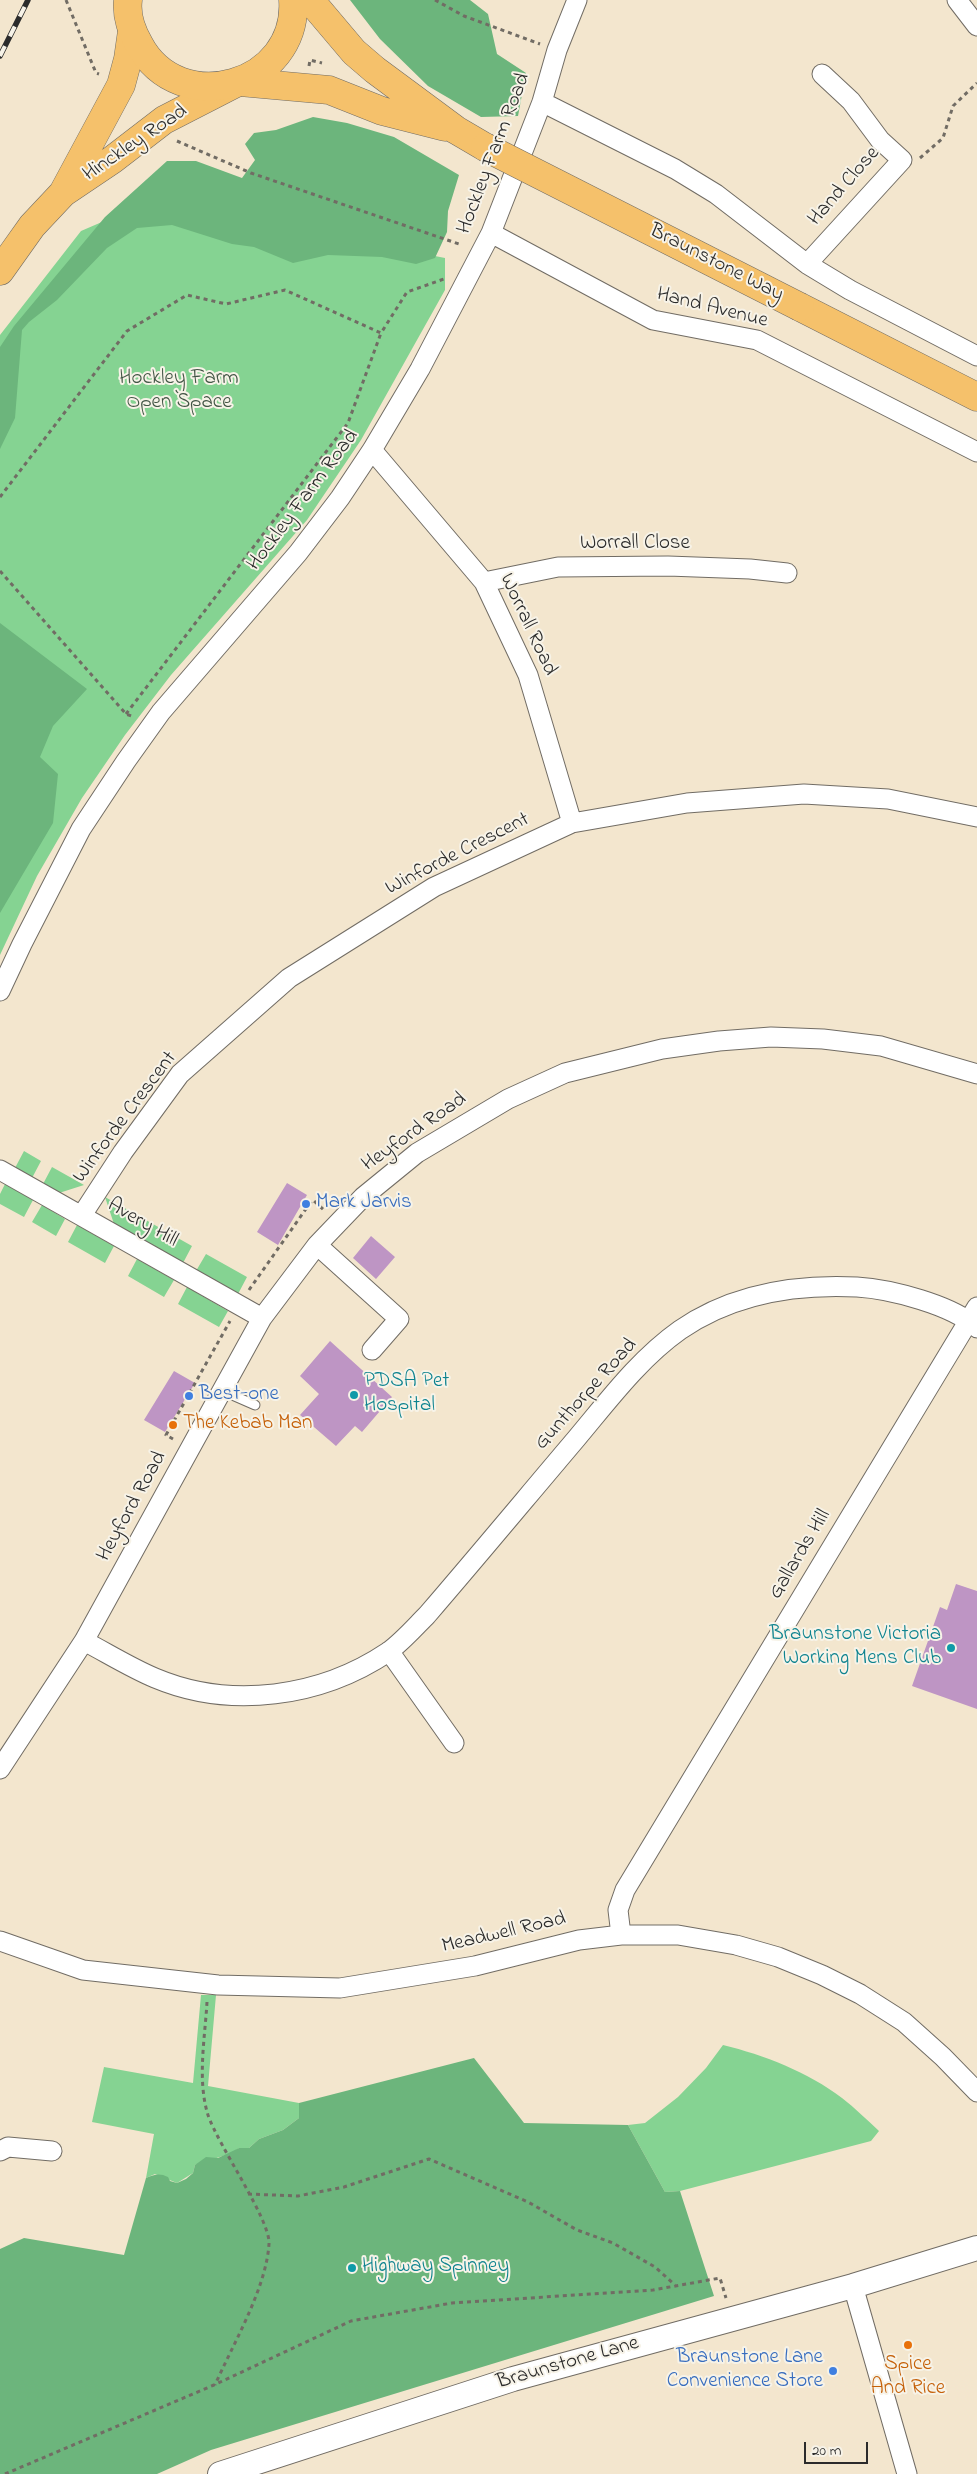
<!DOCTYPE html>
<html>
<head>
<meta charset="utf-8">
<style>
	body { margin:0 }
	#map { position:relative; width:977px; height:2474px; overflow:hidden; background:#f3e6ce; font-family:"Indie Flower",sans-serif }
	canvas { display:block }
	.scale { position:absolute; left:804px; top:2442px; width:64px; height:22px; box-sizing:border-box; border:2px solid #2b2b2b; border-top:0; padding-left:6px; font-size:15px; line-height:18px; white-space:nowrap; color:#2b2b2b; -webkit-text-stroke:4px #f7f3e8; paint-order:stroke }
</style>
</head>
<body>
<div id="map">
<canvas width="977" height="2474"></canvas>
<div class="scale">20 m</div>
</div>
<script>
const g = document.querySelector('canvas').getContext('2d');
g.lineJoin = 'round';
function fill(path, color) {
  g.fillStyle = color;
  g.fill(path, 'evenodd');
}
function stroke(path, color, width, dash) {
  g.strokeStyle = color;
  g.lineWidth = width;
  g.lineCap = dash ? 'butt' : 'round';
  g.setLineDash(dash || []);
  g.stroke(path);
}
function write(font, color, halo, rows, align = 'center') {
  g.font = font + ' "Indie Flower",sans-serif';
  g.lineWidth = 4;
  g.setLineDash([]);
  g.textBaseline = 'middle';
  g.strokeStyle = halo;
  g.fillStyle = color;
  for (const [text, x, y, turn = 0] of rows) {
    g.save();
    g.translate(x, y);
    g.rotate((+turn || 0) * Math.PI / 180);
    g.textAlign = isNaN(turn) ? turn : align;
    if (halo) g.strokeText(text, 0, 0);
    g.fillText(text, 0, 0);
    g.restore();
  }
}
const green = new Path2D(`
	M153 200 445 258V290L361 440 307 520 171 675 125 735 82 798 37 876 0 955V335L81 231Z
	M24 1151 41 1161 32 1178 15 1168Z
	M52 1167 84 1185 59 1193 43 1184Z
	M5 1184 33 1200 24 1217 0 1204V1194Z
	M105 1197 192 1246 183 1263 114 1224Z
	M42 1205 65 1219 56 1236 32 1222Z
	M77 1225 114 1246 105 1263 68 1242Z
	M206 1254 247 1277 238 1294 196 1271Z
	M137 1259 174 1280 164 1297 128 1276Z
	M187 1287 228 1311 219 1327 178 1304Z
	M201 1995H216L208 2086 299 2103V2118L283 2130 259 2139 249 2148H239L232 2153 195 2165 193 2173 177 2183 155 2174 146 2178 154 2134 92 2122 104 2067 193 2083Z
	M723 2045C764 2055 808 2072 842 2098 855 2108 867 2120 879 2131L871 2141 680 2191 665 2192 628 2125 645 2123 678 2097 706 2068Z`);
const forest = new Path2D(`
	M350 0H470L488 14 497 54 526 73 518 116 481 117 428 86 380 39Z
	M313 117 347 123 394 137 459 175 448 211 447 232 435 258 416 264 382 257 328 255 293 263 254 247 232 244 172 225 137 228 107 248 57 300 29 322 22 330 15 418 0 449V347L14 326 105 217 167 161H196L242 178 255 160 245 144 254 133 276 130Z
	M0 623 87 689 53 726 40 757 58 774 53 823 0 913Z
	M474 2058 524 2123 628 2125 665 2192 680 2191 714 2296 211 2450 157 2474H0V2249L24 2238 124 2255 146 2178C155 2174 160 2173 168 2177L170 2181 177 2183 186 2179 193 2173 195 2165 206 2157 218 2158 239 2148H249L259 2139 283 2130 299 2118V2103Z`);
const building = new Path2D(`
	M287 1183 307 1195 278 1245 257 1232Z
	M371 1236 395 1257 376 1279 353 1258Z
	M330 1341 392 1397 362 1432 355 1426 336 1446 300 1415 319 1394 300 1376Z
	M174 1371 195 1383 165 1432 144 1420Z
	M956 1584 977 1591V1709L912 1686 940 1607 947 1610Z`);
const path = new Path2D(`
	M66 0 96 73 99 74
	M435 0 464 16 540 44
	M309 66 310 60 322 63
	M177 141 251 173 462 245
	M920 158 943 138 953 106 977 83
	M0 497 127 331 187 295 226 304 285 290 381 333 407 292 444 279
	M0 571 126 714 134 717
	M126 714 348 423 381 333
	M249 1290 308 1206 313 1200 325 1211
	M173 1439 166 1435 230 1321
	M207 2002C205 2038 197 2080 208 2115 218 2145 271 2221 269 2244 266 2289 233 2344 215 2385
	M248 2194 298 2196 344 2187 429 2159 528 2202 577 2230 613 2243 655 2267 675 2285
	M5 2474 214 2385 351 2321 452 2303 653 2290 720 2278 726 2298`);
const service = new Path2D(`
	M223 1391 255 1405`);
const minor = new Path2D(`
	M957 0 977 26
	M542 102 675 169 716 194 807 264 850 290 977 356
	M491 233 653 320 757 340 977 452
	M807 264 902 160 880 140 851 101 822 74
	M372 450 484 582 528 675 572 823
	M484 582 558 567 668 566 750 569 787 573
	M0 991 22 944 81 829 126 761 161 712 298 553 340 498 372 450 420 369 491 233 542 102 557 50 577 0
	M0 1170 262 1318
	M82 1215 123 1152 180 1074 289 978 434 887 572 823 687 803 804 794 888 799 977 817
	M317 1245 399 1319 372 1350
	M84 1641C107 1653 131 1668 155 1678 231 1710 321 1697 388 1652 402 1642 415 1627 427 1615 477 1557 526 1498 576 1439 608 1401 639 1359 680 1330 732 1294 796 1284 857 1287 890 1289 953 1305 977 1328
	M389 1651 454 1743
	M0 1769 84 1641 262 1318 317 1245 363 1197 417 1153 508 1099 565 1073 662 1049 719 1041 771 1037 823 1039 881 1046 977 1074
	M621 1935 618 1910 625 1890 977 1307
	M0 1941 83 1970 218 1985 340 1988 475 1966 579 1940 621 1935H678L736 1945 778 1957 822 1975 860 1994 904 2022 943 2057 977 2092
	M0 2151 8 2147 52 2151
	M853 2286 907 2474`);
const tertiary = new Path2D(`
	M220 2474 513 2379 853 2286 977 2248`);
const primary = new Path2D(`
	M64 191 121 85 128 59 132 31
	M0 271 32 226 63 193 112 160 164 120 236 83`);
const trunk = new Path2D(`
	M128 0C126 16 131 30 139 44 179 120 299 86 293 0
	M310 0 354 52 375 70 456 130 485 147
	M240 82 329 90 382 111 445 127
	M800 307 977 397`);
const rail = new Path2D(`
	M0 56 28 0`);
const trunkBridge = new Path2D(`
	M485 147 800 307`);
const markers = [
	[306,1204,5,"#3f7fe0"],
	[354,1395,5,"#0f9aa8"],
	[189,1396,5,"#3f7fe0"],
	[173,1425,5,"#e8710a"],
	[951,1648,5,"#0f9aa8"],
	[352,2268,5,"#0f9aa8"],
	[908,2345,5,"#e8710a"],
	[833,2371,5,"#3f7fe0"]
];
const streetNames = [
	["Hinckley Road",136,144,-34],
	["Hockley Farm Road",495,154,-69],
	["Hand Close",845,187,-49],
	["Braunstone Way",716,264,27],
	["Hand Avenue",712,309,14],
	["Hockley Farm Road",304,501,-53],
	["Worrall Close",635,545],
	["Worrall Road",527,625,65],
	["Winforde Crescent",458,855,-27],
	["Winforde Crescent",126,1118,-53],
	["Heyford Road",415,1133,-35],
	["Avery Hill",142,1224,30],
	["Gunthorpe Road",587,1395,-48],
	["Heyford Road",133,1507,-61],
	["Gallards Hill",801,1555,-59],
	["Meadwell Road",504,1934,-13],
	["Braunstone Lane",568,2364,-16]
];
const parkNames = [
	["Hockley Farm",179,380],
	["Open Space",179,404]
];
const shopNames = [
	["Mark Jarvis",316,1204],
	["Best-one",199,1396],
	["Braunstone Lane",823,2359,"right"],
	["Convenience Store",823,2383,"right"]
];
const cultureNames = [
	["PDSA Pet",364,1383],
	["Hospital",364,1407],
	["Braunstone Victoria",941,1636,"right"],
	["Working Mens Club",941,1660,"right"],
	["Highway Spinney",362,2268]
];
const foodNames = [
	["The Kebab Man",183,1425],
	["Spice",908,2366,"center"],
	["And Rice",908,2390,"center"]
];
fill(green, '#85d392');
fill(forest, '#6cb57c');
fill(building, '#be95c4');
stroke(service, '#716c64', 11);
stroke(minor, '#716c64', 21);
stroke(tertiary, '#716c64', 26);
stroke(primary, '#716c64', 29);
stroke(trunk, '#716c64', 29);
stroke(path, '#716c64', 3, [4, 4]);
stroke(service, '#fff', 9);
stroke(minor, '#fff', 19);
stroke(tertiary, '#fff', 24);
stroke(primary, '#f5c16b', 28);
stroke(trunk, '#f5c16b', 28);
stroke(rail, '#2b2b2b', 5.5);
stroke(rail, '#f7f3e8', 4, [11]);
stroke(trunkBridge, '#716c64', 29, []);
stroke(trunkBridge, '#f5c16b', 28);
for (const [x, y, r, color] of markers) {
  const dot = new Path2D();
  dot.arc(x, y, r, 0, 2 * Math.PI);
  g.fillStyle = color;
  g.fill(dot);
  stroke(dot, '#f7f3e8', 2);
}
write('21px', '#2b2b2b', '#f7f3e8', streetNames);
write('21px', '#425545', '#f7f3e8', parkNames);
write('21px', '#366cbe', '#f7f3e8', shopNames, 'left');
write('21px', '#0d838f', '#f7f3e8', cultureNames, 'left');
write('21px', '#c56008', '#f7f3e8', foodNames, 'left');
</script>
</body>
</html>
